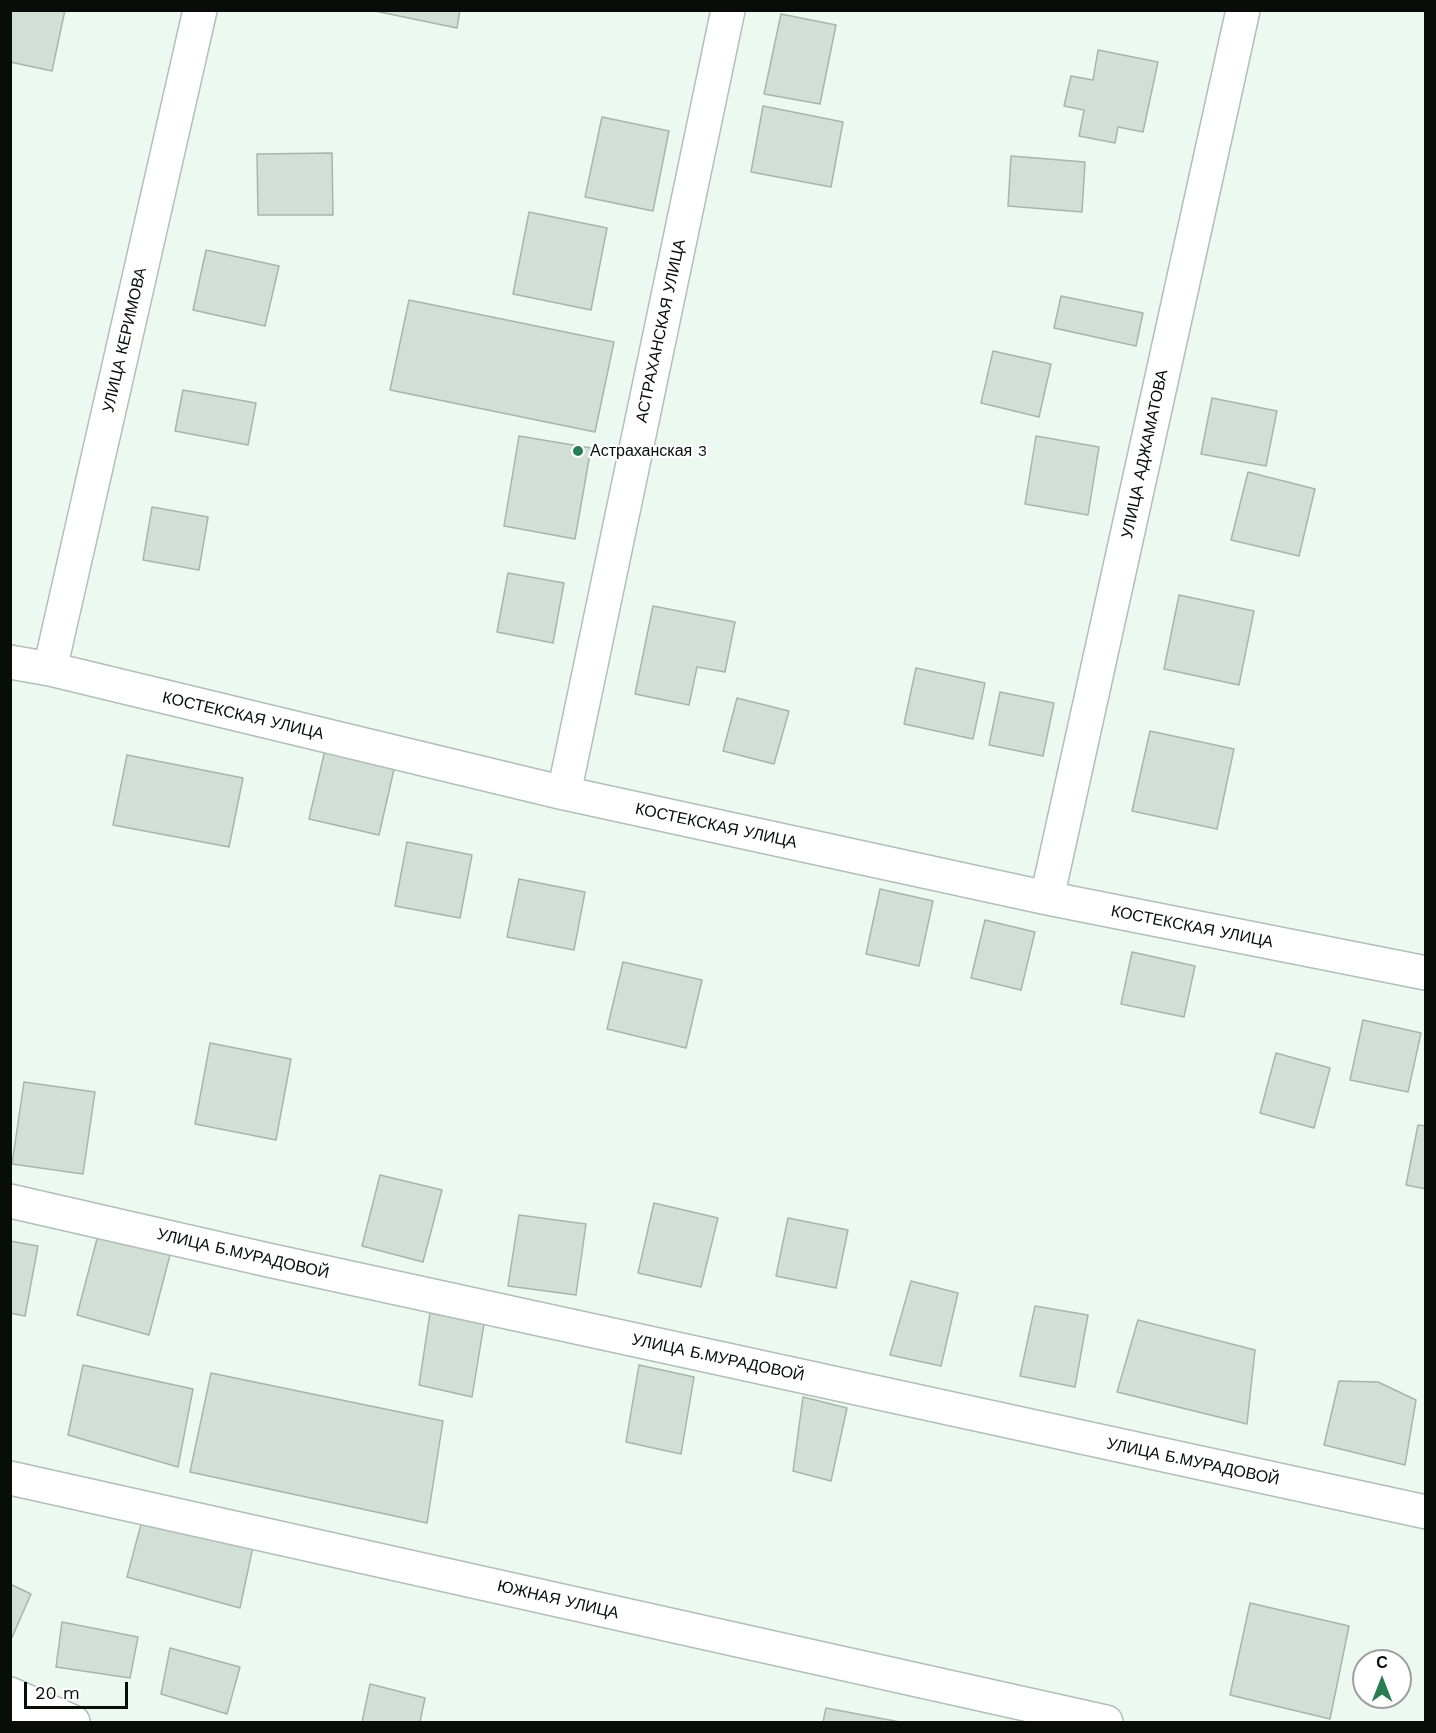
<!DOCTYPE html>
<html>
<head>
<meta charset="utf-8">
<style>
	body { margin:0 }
	#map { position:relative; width:1436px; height:1733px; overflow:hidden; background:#ebf9f0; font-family:"Work Sans",sans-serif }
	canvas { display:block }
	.frame { position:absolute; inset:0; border:12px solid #090d0a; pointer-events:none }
	.north { position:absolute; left:1352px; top:1649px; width:60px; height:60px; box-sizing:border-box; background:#fff; border:2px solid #9d9e9d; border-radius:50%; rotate:0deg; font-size:16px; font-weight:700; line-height:24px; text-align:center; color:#090d0a }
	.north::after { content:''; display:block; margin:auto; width:21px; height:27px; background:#287e52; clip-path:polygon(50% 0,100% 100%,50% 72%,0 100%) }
	.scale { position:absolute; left:24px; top:1682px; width:104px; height:27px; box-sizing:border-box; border:3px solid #090d0a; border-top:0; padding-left:8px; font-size:18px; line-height:21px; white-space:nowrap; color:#090d0a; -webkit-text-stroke:4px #fff; paint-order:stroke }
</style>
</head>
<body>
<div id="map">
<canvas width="1436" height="1733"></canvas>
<div class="frame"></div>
<div class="north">С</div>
<div class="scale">20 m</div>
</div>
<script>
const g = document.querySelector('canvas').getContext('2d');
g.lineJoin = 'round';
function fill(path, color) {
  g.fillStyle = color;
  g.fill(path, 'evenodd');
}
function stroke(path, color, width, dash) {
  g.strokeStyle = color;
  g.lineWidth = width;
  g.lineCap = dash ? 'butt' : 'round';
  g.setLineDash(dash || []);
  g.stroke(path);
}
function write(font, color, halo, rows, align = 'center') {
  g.font = font + ' "Work Sans",sans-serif';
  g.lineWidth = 4.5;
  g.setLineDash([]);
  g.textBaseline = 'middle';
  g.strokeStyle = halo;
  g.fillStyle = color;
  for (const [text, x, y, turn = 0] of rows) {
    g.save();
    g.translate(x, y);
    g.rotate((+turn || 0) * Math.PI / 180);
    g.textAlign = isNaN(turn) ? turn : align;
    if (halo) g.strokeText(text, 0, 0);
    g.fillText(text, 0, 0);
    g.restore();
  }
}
const building = new Path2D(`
	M10 10H65L52 71 10 62Z
	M370 10H460L457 28Z
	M781 14 836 25 820 104 764 94Z
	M1098 50 1158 62 1143 132 1118 127 1115 143 1079 136 1084 110 1064 106 1071 76 1093 80Z
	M763 106 843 122 831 187 751 172Z
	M602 117 669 131 653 211 585 197Z
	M332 153 333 215H258L257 154Z
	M1011 156 1085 162 1082 212 1008 206Z
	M529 212 607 228 591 310 513 294Z
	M206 250 279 266 265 326 193 310Z
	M1061 296 1143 313 1136 346 1054 328Z
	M409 300 614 342 595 432 390 390Z
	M993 351 1051 364 1039 417 981 403Z
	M183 390 256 403 248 445 175 431Z
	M1212 398 1277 411 1266 466 1201 454Z
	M519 436 591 448 575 539 504 526Z
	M1036 436 1099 447 1088 515 1025 504Z
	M1248 472 1315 489 1299 556 1231 540Z
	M152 507 208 517 199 570 143 560Z
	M508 573 564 583 553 643 497 632Z
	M1179 595 1254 611 1239 685 1164 669Z
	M653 606 735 622 725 672 697 667 689 705 635 694Z
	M916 668 985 683 973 739 904 724Z
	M1000 692 1054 703 1043 756 989 745Z
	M737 698 789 711 774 764 723 751Z
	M1150 731 1234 749 1217 829 1132 811Z
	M325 750 395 765 379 835 309 819Z
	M127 755 243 778 229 847 113 825Z
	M407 842 472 855 460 918 395 906Z
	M519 879 585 892 574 950 507 937Z
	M880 889 933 901 919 966 866 954Z
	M985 920 1035 932 1021 990 971 978Z
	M1132 952 1195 966 1184 1017 1121 1004Z
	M623 962 702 980 686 1048 607 1029Z
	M1363 1020 1421 1033 1408 1092 1350 1080Z
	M210 1043 291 1059 276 1140 195 1124Z
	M1276 1053 1330 1068 1314 1128 1260 1113Z
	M24 1082 95 1092 83 1174 12 1164Z
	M1418 1125 1426 1126V1189L1406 1185Z
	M380 1175 442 1190 423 1262 362 1246Z
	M654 1203 718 1218 701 1287 638 1273Z
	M519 1215 586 1224 576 1295 508 1286Z
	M788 1218 848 1230 836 1288 776 1276Z
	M98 1235 170 1255 149 1335 77 1315Z
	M10 1241 38 1246 25 1316 10 1313Z
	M911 1281 958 1293 941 1366 890 1355Z
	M1035 1306 1088 1315 1075 1387 1020 1376Z
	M430 1313 484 1324 472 1397 419 1385Z
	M1138 1320 1255 1350 1247 1424 1117 1392Z
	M83 1365 193 1389 178 1467 68 1435Z
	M639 1365 694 1377 681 1454 626 1442Z
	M211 1373 443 1421 427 1523 190 1472Z
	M1339 1381 1378 1382 1416 1400 1405 1465 1324 1445Z
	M803 1397 847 1408 831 1481 793 1471Z
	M144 1513 255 1537 240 1608 127 1577Z
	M10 1584 31 1594 10 1642Z
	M1250 1603 1349 1626 1330 1719 1230 1695Z
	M62 1622 138 1637 130 1678 56 1667Z
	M170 1648 240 1667 227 1714 161 1694Z
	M370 1684 425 1698 420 1722H362Z
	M826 1708 900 1722H823Z`);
const minor = new Path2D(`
	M10 662 50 669 564 793 1047 898 1426 973
	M50 669 200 10
	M564 793 728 10
	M1047 898 1243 10
	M10 1201 268 1260 1426 1512
	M10 1478 1106 1722`);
const highway = new Path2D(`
	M10 1694 73 1722
	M10 1721 14 1722`);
const markers = [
	[578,451,6,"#287e52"]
];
const streetNames = [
	["АСТРАХАНСКАЯ УЛИЦА",661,331,-78],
	["УЛИЦА КЕРИМОВА",125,340,-77],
	["УЛИЦА АДЖАМАТОВА",1145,454,-78],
	["КОСТЕКСКАЯ УЛИЦА",243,716,13],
	["КОСТЕКСКАЯ УЛИЦА",716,826,12],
	["КОСТЕКСКАЯ УЛИЦА",1192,927,11],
	["УЛИЦА Б.МУРАДОВОЙ",243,1254,13],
	["УЛИЦА Б.МУРАДОВОЙ",718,1358,12],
	["УЛИЦА Б.МУРАДОВОЙ",1193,1462,12],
	["ЮЖНАЯ УЛИЦА",558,1600,13]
];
const poiNames = [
	["Астраханская 3",590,451]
];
fill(building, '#d1dfd6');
stroke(building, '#a8b5ac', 1.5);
stroke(minor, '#b2bfb6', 36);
stroke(highway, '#b2bfb6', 36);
stroke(minor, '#fff', 33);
stroke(highway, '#fff', 33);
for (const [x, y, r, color] of markers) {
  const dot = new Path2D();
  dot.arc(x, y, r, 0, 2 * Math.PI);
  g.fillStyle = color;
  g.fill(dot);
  stroke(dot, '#fff', 2);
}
write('16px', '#090d0a', '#fff', streetNames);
write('16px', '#090d0a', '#fff', poiNames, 'left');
</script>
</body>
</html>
